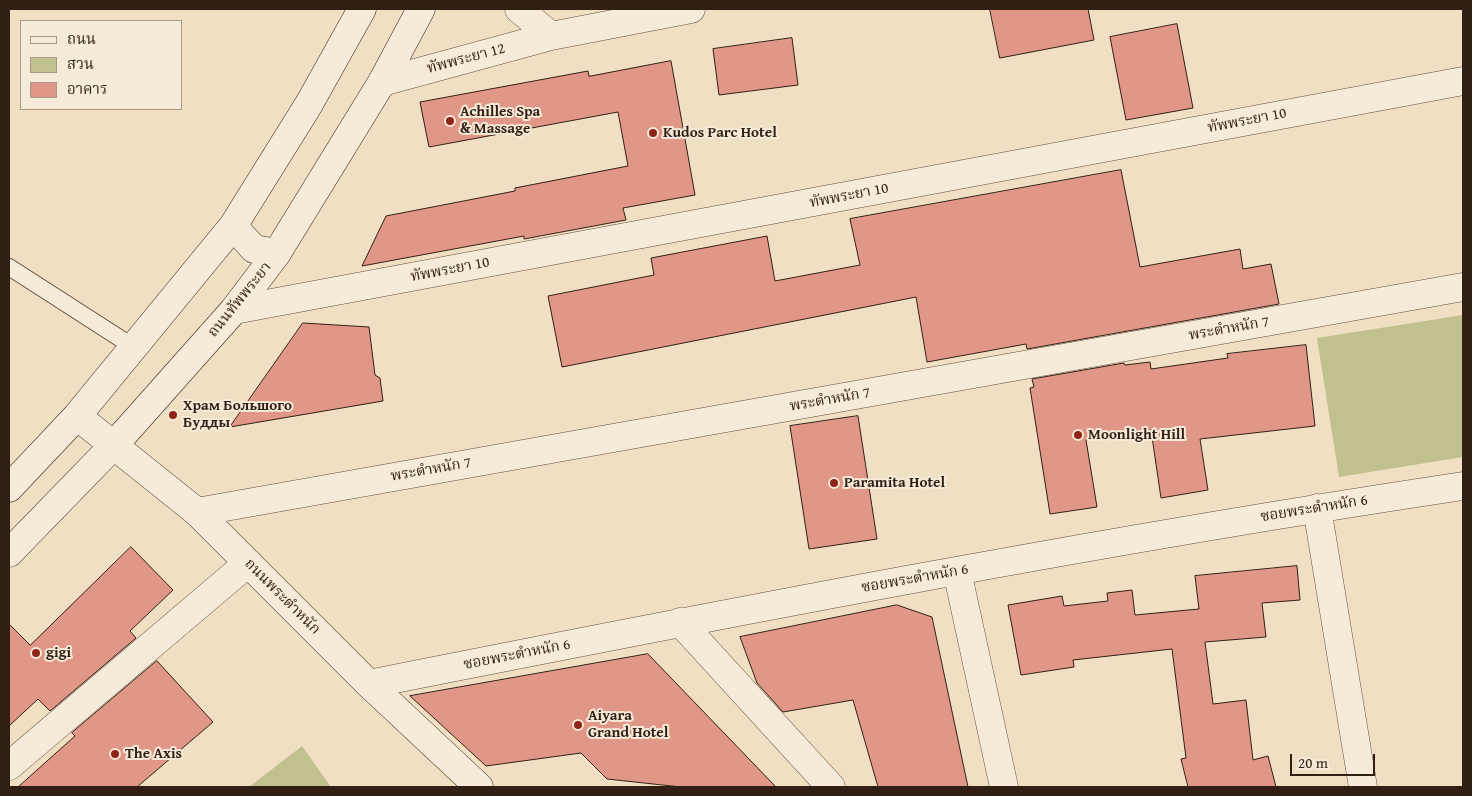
<!DOCTYPE html>
<html>
<head>
<meta charset="utf-8">
<style>
	body { margin:0 }
	#map { position:relative; width:1472px; height:796px; overflow:hidden; background:#f1dfc3; font-family:"Gentium Book Plus","Noto Serif Thai",serif }
	canvas { display:block }
	.frame { position:absolute; inset:0; border:10px solid #321f14; pointer-events:none }
	.legend { position:absolute; left:20px; top:20px; width:162px; height:90px; box-sizing:border-box; background:#f6ead8; border:1px solid #a8998a; margin:0; padding:6px 9px; list-style:none; font-size:15px; color:#321f14 }
	.legend li { display:flex; align-items:center; gap:10px; height:25px }
	.legend b { width:25px; border:1px solid #a8998a }
	.scale { position:absolute; left:1290px; top:754px; width:85px; height:22px; box-sizing:border-box; border:2px solid #321f14; border-top:0; padding-left:6px; font-size:15px; line-height:18px; white-space:nowrap; color:#321f14; -webkit-text-stroke:4px #f6ead8; paint-order:stroke }
</style>
</head>
<body>
<div id="map">
<canvas width="1472" height="796"></canvas>
<div class="frame"></div>
<ul class="legend">
<li><b style="height:6px;background:#f6ead8"></b>ถนน</li>
<li><b style="height:14px;background:#c1c08f"></b>สวน</li>
<li><b style="height:14px;background:#e19787"></b>อาคาร</li>
</ul>
<div class="scale">20 m</div>
</div>
<script>
const g = document.querySelector('canvas').getContext('2d');
g.lineJoin = 'round';
function fill(path, color) {
  g.fillStyle = color;
  g.fill(path, 'evenodd');
}
function stroke(path, color, width, dash) {
  g.strokeStyle = color;
  g.lineWidth = width;
  g.lineCap = dash ? 'butt' : 'round';
  g.setLineDash(dash || []);
  g.stroke(path);
}
function write(font, color, halo, rows, align = 'center') {
  g.font = font + ' "Gentium Book Plus","Noto Serif Thai",serif';
  g.lineWidth = 4;
  g.setLineDash([]);
  g.textBaseline = 'middle';
  g.strokeStyle = halo;
  g.fillStyle = color;
  for (const [text, x, y, turn = 0] of rows) {
    g.save();
    g.translate(x, y);
    g.rotate((+turn || 0) * Math.PI / 180);
    g.textAlign = isNaN(turn) ? turn : align;
    if (halo) g.strokeText(text, 0, 0);
    g.fillText(text, 0, 0);
    g.restore();
  }
}
const green = new Path2D(`
	M1463 315V457L1339 477 1317 338Z
	M302 746 331 787H249Z`);
const building = new Path2D(`
	M990 9H1088L1094 40 1000 58Z
	M1177 24 1193 108 1126 120 1110 37Z
	M792 38 798 85 719 95 713 49Z
	M671 61 695 195 623 208 626 220 524 239V236L362 266 386 216 515 191V188L628 166 618 112 429 147 420 102 588 71 589 76Z
	M1121 170 1140 267 1240 249 1243 269 1271 264 1279 304 1027 349 1026 344 927 362 916 297 562 367 548 296 654 275 651 258 767 236 775 281 860 265 850 219Z
	M303 323 369 327 375 375 380 378 383 401 230 427Z
	M1306 345 1315 426 1200 439 1208 490 1161 498 1151 430 1086 440 1097 507 1050 514 1030 388 1034 387 1032 379 1124 363 1125 365 1150 362 1151 369 1228 358 1227 354Z
	M858 416 877 539 809 549 790 426Z
	M131 547 173 590 130 631 136 638 50 711 38 699 9 726V624L30 645Z
	M1297 566 1300 600 1262 603 1266 637 1205 642 1213 704 1246 700 1253 760 1268 756 1276 787H1188L1181 759 1186 758 1172 649 1073 660 1074 667 1021 675 1008 605 1062 596 1064 606 1108 601 1107 593 1132 590 1135 615 1199 609 1195 576Z
	M897 605 932 617 968 787H878L853 700 783 712 757 683 740 637Z
	M648 654 776 787H681L607 779 581 753 486 766 410 696Z
	M157 661 213 722 137 787H18L75 736 72 733Z`);
const lane = new Path2D(`
	M9 267 135 348`);
const street = new Path2D(`
	M519 9 551 36
	M382 82 551 36 691 9
	M234 310 1463 81
	M1317 508 1363 787
	M197 512 1463 287
	M957 571 1004 787
	M680 622 831 787
	M369 684C732 612 1096 541 1463 486
	M9 766 248 563`);
const secondary = new Path2D(`
	M233 226 254 249 277 253
	M77 416 197 512 369 684 479 787
	M9 488 77 416 233 226 309 104 362 9
	M9 553 114 445 234 310 277 253 382 82 421 9`);
const markers = [
	[450,121,5,"#8f2418"],
	[653,133,5,"#8f2418"],
	[173,415,5,"#8f2418"],
	[1078,435,5,"#8f2418"],
	[834,483,5,"#8f2418"],
	[36,653,5,"#8f2418"],
	[578,725,5,"#8f2418"],
	[115,754,5,"#8f2418"]
];
const streetNames = [
	["ทัพพระยา 12",466,59,-15],
	["ทัพพระยา 10",1247,121,-11],
	["ทัพพระยา 10",849,196,-11],
	["ทัพพระยา 10",450,270,-11],
	["ถนนทัพพระยา",240,300,-51],
	["พระตำหนัก 7",1229,329,-10],
	["พระตำหนัก 7",830,400,-10],
	["พระตำหนัก 7",431,470,-10],
	["ซอยพระตำหนัก 6",1314,509,-9],
	["ซอยพระตำหนัก 6",915,579,-10],
	["ถนนพระตำหนัก",282,597,45],
	["ซอยพระตำหนัก 6",517,655,-11]
];
const poiNames = [
	["Achilles Spa",460,112],
	["& Massage",460,129],
	["Kudos Parc Hotel",663,133],
	["Храм Большого",183,406],
	["Будды",183,423],
	["Moonlight Hill",1088,435],
	["Paramita Hotel",844,483],
	["gigi",46,653],
	["Aiyara",588,716],
	["Grand Hotel",588,733],
	["The Axis",125,754]
];
fill(green, '#c1c08f');
fill(building, '#e19787');
stroke(building, '#321f14', 1);
stroke(lane, '#624f40', 18);
stroke(street, '#624f40', 29);
stroke(secondary, '#321f14', 29);
stroke(lane, '#f6ead8', 16);
stroke(street, '#f6ead8', 28);
stroke(secondary, '#f6ead8', 28);
for (const [x, y, r, color] of markers) {
  const dot = new Path2D();
  dot.arc(x, y, r, 0, 2 * Math.PI);
  g.fillStyle = color;
  g.fill(dot);
  stroke(dot, '#f6ead8', 2);
}
write('15px', '#321f14', '#f6ead8', streetNames);
write('bold 15px', '#321f14', '#f6ead8', poiNames, 'left');
</script>
</body>
</html>
